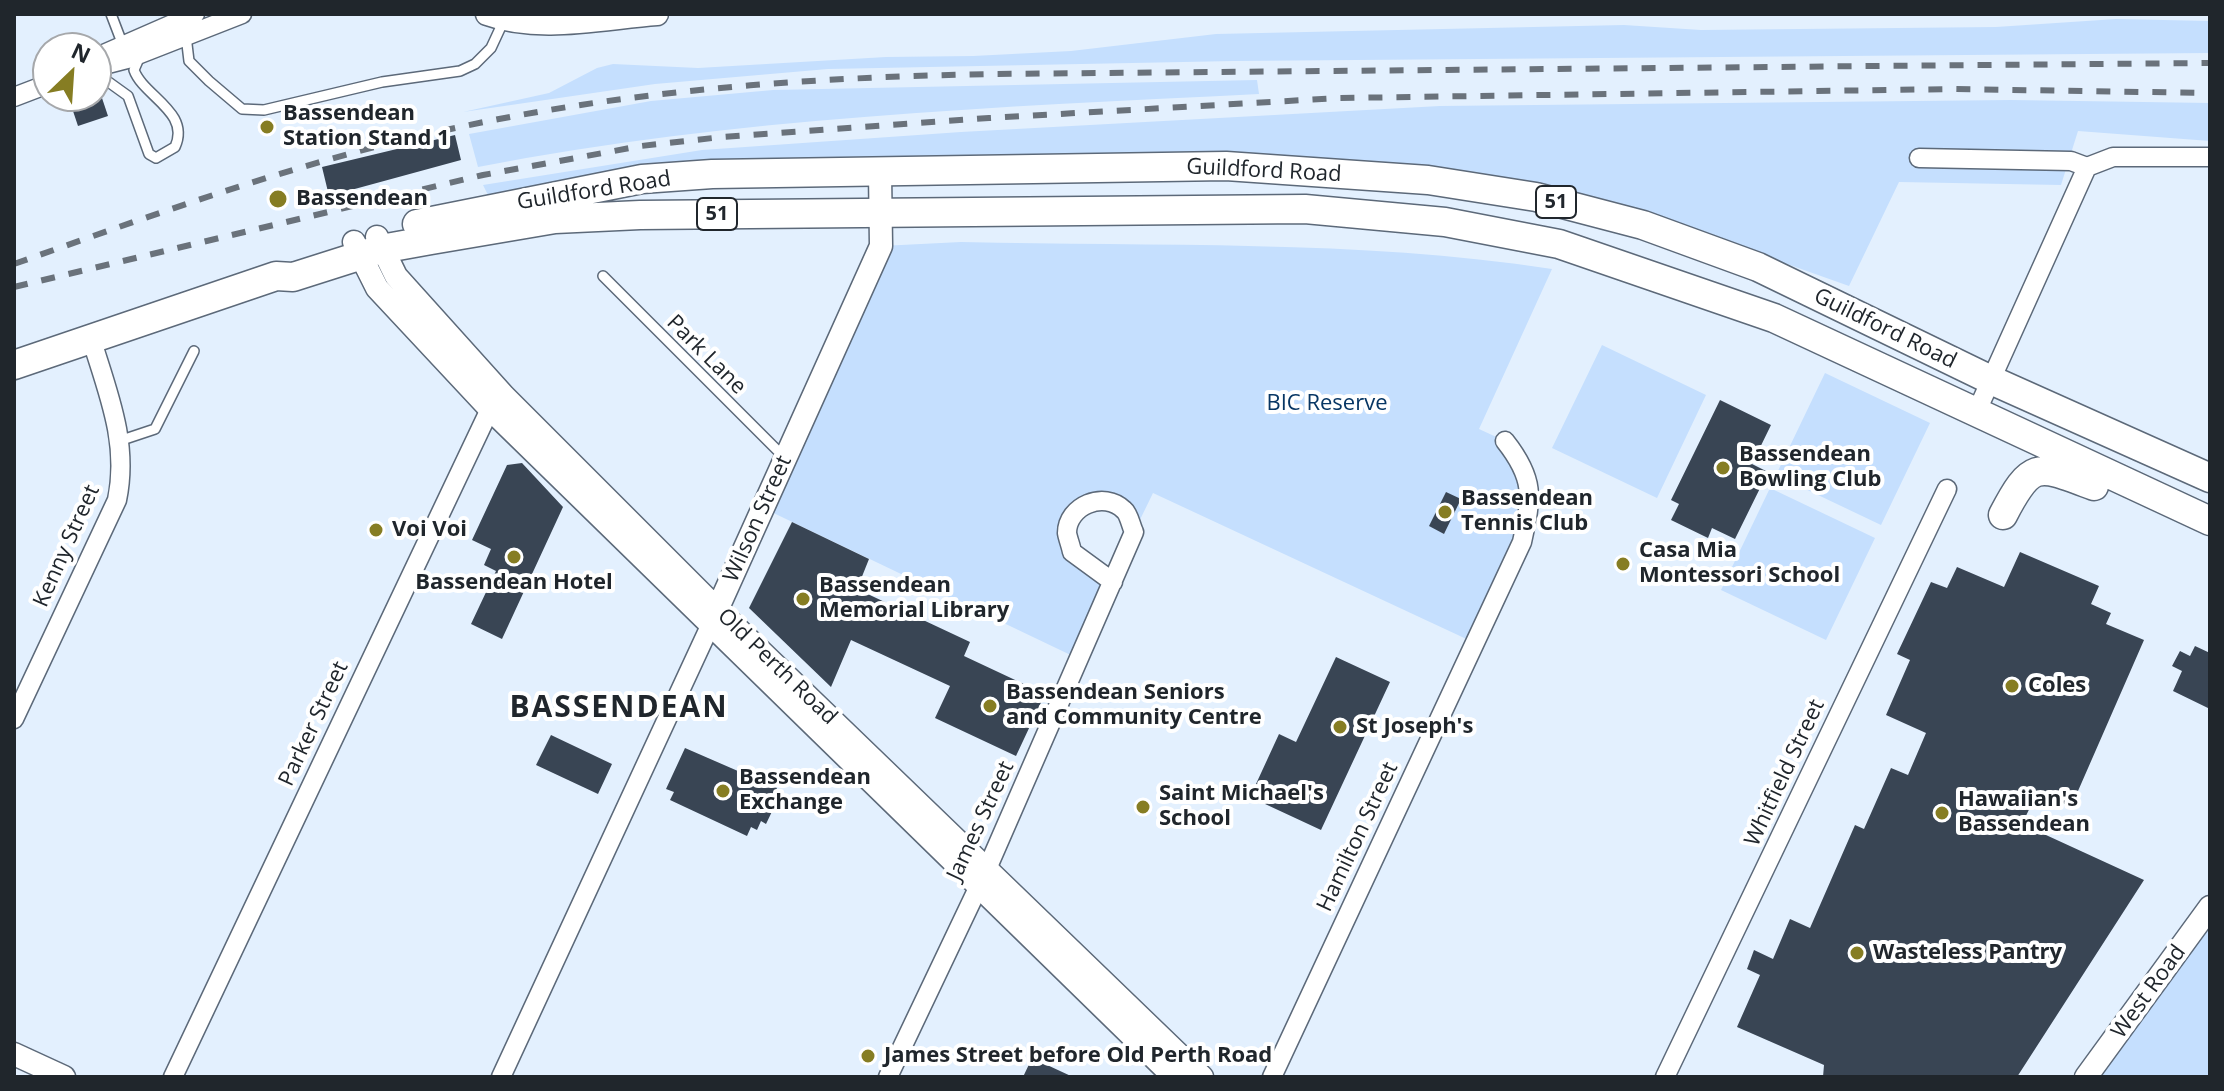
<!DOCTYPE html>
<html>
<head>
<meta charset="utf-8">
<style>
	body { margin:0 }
	#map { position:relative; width:2224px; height:1091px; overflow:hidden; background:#e3f0fe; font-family:"Open Sans",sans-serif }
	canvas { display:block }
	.frame { position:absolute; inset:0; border:16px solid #20262c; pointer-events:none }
	.north { position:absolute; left:32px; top:32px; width:80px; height:80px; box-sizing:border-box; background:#fff; border:2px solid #a6a8ab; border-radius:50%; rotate:25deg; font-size:22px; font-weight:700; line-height:32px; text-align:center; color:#20262c }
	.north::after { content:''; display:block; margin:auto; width:28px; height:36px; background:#867d23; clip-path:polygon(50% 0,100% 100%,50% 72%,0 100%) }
</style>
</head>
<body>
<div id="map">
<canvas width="2224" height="1091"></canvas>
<div class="frame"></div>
<div class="north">N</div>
</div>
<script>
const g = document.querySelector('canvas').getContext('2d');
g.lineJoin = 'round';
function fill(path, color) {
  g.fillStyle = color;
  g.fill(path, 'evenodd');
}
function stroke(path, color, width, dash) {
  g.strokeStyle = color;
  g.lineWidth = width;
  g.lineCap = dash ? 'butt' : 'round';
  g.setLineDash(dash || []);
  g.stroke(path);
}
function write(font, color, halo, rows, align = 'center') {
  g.font = font + ' "Open Sans",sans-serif';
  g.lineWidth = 8;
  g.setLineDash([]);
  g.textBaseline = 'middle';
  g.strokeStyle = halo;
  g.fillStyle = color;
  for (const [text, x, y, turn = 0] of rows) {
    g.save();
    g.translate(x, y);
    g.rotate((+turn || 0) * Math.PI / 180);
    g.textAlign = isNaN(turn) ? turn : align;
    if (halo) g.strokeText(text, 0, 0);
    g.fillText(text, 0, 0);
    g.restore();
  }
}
const green = new Path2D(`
	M2116 19 2210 21V53L1234 61 828 69 655 84 463 112 549 93 597 68 613 64 698 68 886 57 973 56 1071 51 1216 34 1624 25 1701 30 1996 27Z
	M1257 80 1259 94C999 107 735 117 478 167L469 134 651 101 773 90Z
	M2011 100 2210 103V141L2078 131 2061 185 1899 182 1849 286 1624 206 1180 157 490 199 483 185 702 150 961 132 1440 106Z
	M961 242C1157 247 1357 239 1552 269L1479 429 1505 441 1531 499 1475 643 1153 493 1134 532 1124 510H1077L1072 552 1113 582 1079 659 763 508 881 246Z
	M1602 345 1706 395 1657 498 1552 448Z
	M1825 373 1930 423 1881 525 1776 475Z
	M1770 488 1875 538 1826 640 1721 590Z
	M2210 907V1077H2086Z`);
const building = new Path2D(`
	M102 98 108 116 78 126 72 108Z
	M455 135 461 160 329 196 322 167Z
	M1720 400 1771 425 1752 464 1768 472 1735 539 1712 528 1708 538 1671 520 1679 504 1671 500Z
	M522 463 563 507 502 639 471 624 496 571 484 565 491 549 472 540 507 465Z
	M1446 492 1461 499 1444 534 1429 526Z
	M792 522 869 559 857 589 970 642 964 656 1045 694 1016 756 935 718 950 686 851 640 831 687 749 608Z
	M2020 552 2099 586 2091 604 2111 613 2106 624 2144 640 2071 807 2038 791 2022 824 2144 880 2017 1077H1823L1824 1065 1737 1027 1760 975 1747 969 1754 950 1773 959 1790 919 1810 928 1855 825 1864 829 1891 768 1908 775 1926 733 1886 715 1910 660 1897 654 1931 582 1947 588 1957 567 2004 587Z
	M2195 646 2210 653V709L2173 691 2182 671 2172 666 2180 651 2190 656Z
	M1336 657 1390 682 1321 830 1250 797 1279 734 1296 742Z
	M551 735 612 764 598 794 536 765Z
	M685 748 777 788 773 797 778 799 766 824 761 821 757 830 751 827 747 836 670 800 674 792 666 789Z
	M1032 1058 1073 1077H1023Z`);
const service = new Path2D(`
	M111 14 124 48
	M186 36 189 61 209 81 242 109 264 110 382 82 460 71 475 64 491 48 504 20
	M96 73 128 96 149 154 156 158 175 147C191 112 143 96 134 70L140 56
	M603 276 785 458
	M122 440 155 429 194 351`);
const minor = new Path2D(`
	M99 56 195 14
	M96 67 127 59 242 14
	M14 97 48 84
	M1919 158 2071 161 2087 167
	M2087 167 2113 157H2210
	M1976 413 2087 167
	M14 719 117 500C129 443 108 393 91 338
	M173 1077 490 409 497 402
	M501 1077 710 626
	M888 1077 987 869 1134 532C1131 526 1129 514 1124 510 1104 490 1067 506 1067 533 1068 539 1071 546 1072 552L1113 582
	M1272 1077 1522 542C1532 497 1535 479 1505 441
	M1665 1077 1947 489`);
const tertiary = new Path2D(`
	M487 14C539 33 603 18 657 14
	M377 237 396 276 504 396 717 609 1202 1077
	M354 242 377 288 490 409 1174 1077
	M712 621 881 246 880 172
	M14 1054 64 1077
	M2086 1077 2210 907`);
const trunk = new Path2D(`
	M417 224 642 179 712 174 1226 166 1428 180 1536 197 1643 225 1758 267 1991 380 2210 478
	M14 365 276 276 293 277 381 249 431 240 555 219 640 215 1305 209 1445 222 1559 244 1774 318 2210 521
	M2003 515C2032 459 2038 465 2094 486`);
const rail = new Path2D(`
	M14 264C161 212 307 159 460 127 637 89 816 77 996 74L2210 63
	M14 287 483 175 641 146 722 137 989 118 1340 98 1954 89 2210 93`);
const markers = [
	[267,127,8,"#867d23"],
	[278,199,10,"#867d23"],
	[1723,468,8,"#867d23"],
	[1445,512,8,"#867d23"],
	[376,530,8,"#867d23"],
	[514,557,8,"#867d23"],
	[1623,564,8,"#867d23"],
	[803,599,8,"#867d23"],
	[2012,686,8,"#867d23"],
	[990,706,8,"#867d23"],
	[1340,727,8,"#867d23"],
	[723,791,8,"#867d23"],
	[1143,807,8,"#867d23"],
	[1942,813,8,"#867d23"],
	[1857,953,8,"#867d23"],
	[868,1056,8,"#867d23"]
];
const shields = [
	[1556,202,40],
	[717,214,40]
];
const shieldNames = [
	["51",1556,202],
	["51",717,214]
];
const poiNames = [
	["Bassendean",283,114],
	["Station Stand 1",283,139],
	["Bassendean",296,199],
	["Bassendean",1739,455],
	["Bowling Club",1739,480],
	["Bassendean",1461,499],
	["Tennis Club",1461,524],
	["Voi Voi",392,530],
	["Casa Mia",1639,551],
	["Montessori School",1639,576],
	["Bassendean Hotel",514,583,"center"],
	["Bassendean",819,586],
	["Memorial Library",819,611],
	["Coles",2028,686],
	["Bassendean Seniors",1006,693],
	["and Community Centre",1006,718],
	["St Joseph's",1356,727],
	["Bassendean",739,778],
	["Exchange",739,803],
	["Saint Michael's",1159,794],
	["School",1159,819],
	["Hawaiian's",1958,800],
	["Bassendean",1958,825],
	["Wasteless Pantry",1873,953],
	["James Street before Old Perth Road",884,1056]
];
const streetNames = [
	["Guildford Road",1264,171,3],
	["Guildford Road",594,191,-9],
	["Guildford Road",1885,329,26],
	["Park Lane",706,355,45],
	["Wilson Street",758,519,-66],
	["Kenny Street",67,546,-66],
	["Old Perth Road",777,667,44],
	["Parker Street",314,724,-65],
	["Whitfield Street",1785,773,-65],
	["James Street",981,821,-65],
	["Hamilton Street",1358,837,-65],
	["West Road",2149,992,-54]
];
const parkNames = [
	["BIC Reserve",1327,404]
];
const districtNames = [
	["BASSENDEAN",619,708]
];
fill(green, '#c5dffe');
fill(building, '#394554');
stroke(service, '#5c6979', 12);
stroke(minor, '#5c6979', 21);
stroke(tertiary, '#5c6979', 25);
stroke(trunk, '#5c6979', 31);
stroke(service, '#fff', 9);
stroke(minor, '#fff', 18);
stroke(tertiary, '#fff', 22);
stroke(trunk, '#fff', 28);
stroke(rail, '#6a727b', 6, [14, 14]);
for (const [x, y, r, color] of markers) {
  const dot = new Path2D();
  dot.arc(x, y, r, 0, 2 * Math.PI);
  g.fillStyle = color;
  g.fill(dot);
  stroke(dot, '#fff', 3);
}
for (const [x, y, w] of shields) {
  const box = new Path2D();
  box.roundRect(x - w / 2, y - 16, w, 32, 6);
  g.fillStyle = '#fff';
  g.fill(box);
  stroke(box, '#20262c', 2);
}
write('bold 20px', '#20262c', null, shieldNames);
write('bold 22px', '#20262c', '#fff', poiNames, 'left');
write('22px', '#20262c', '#fff', streetNames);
write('22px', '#073664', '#fff', parkNames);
g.letterSpacing = '2px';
write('bold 30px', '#20262c', '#fff', districtNames);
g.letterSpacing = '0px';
</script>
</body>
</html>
